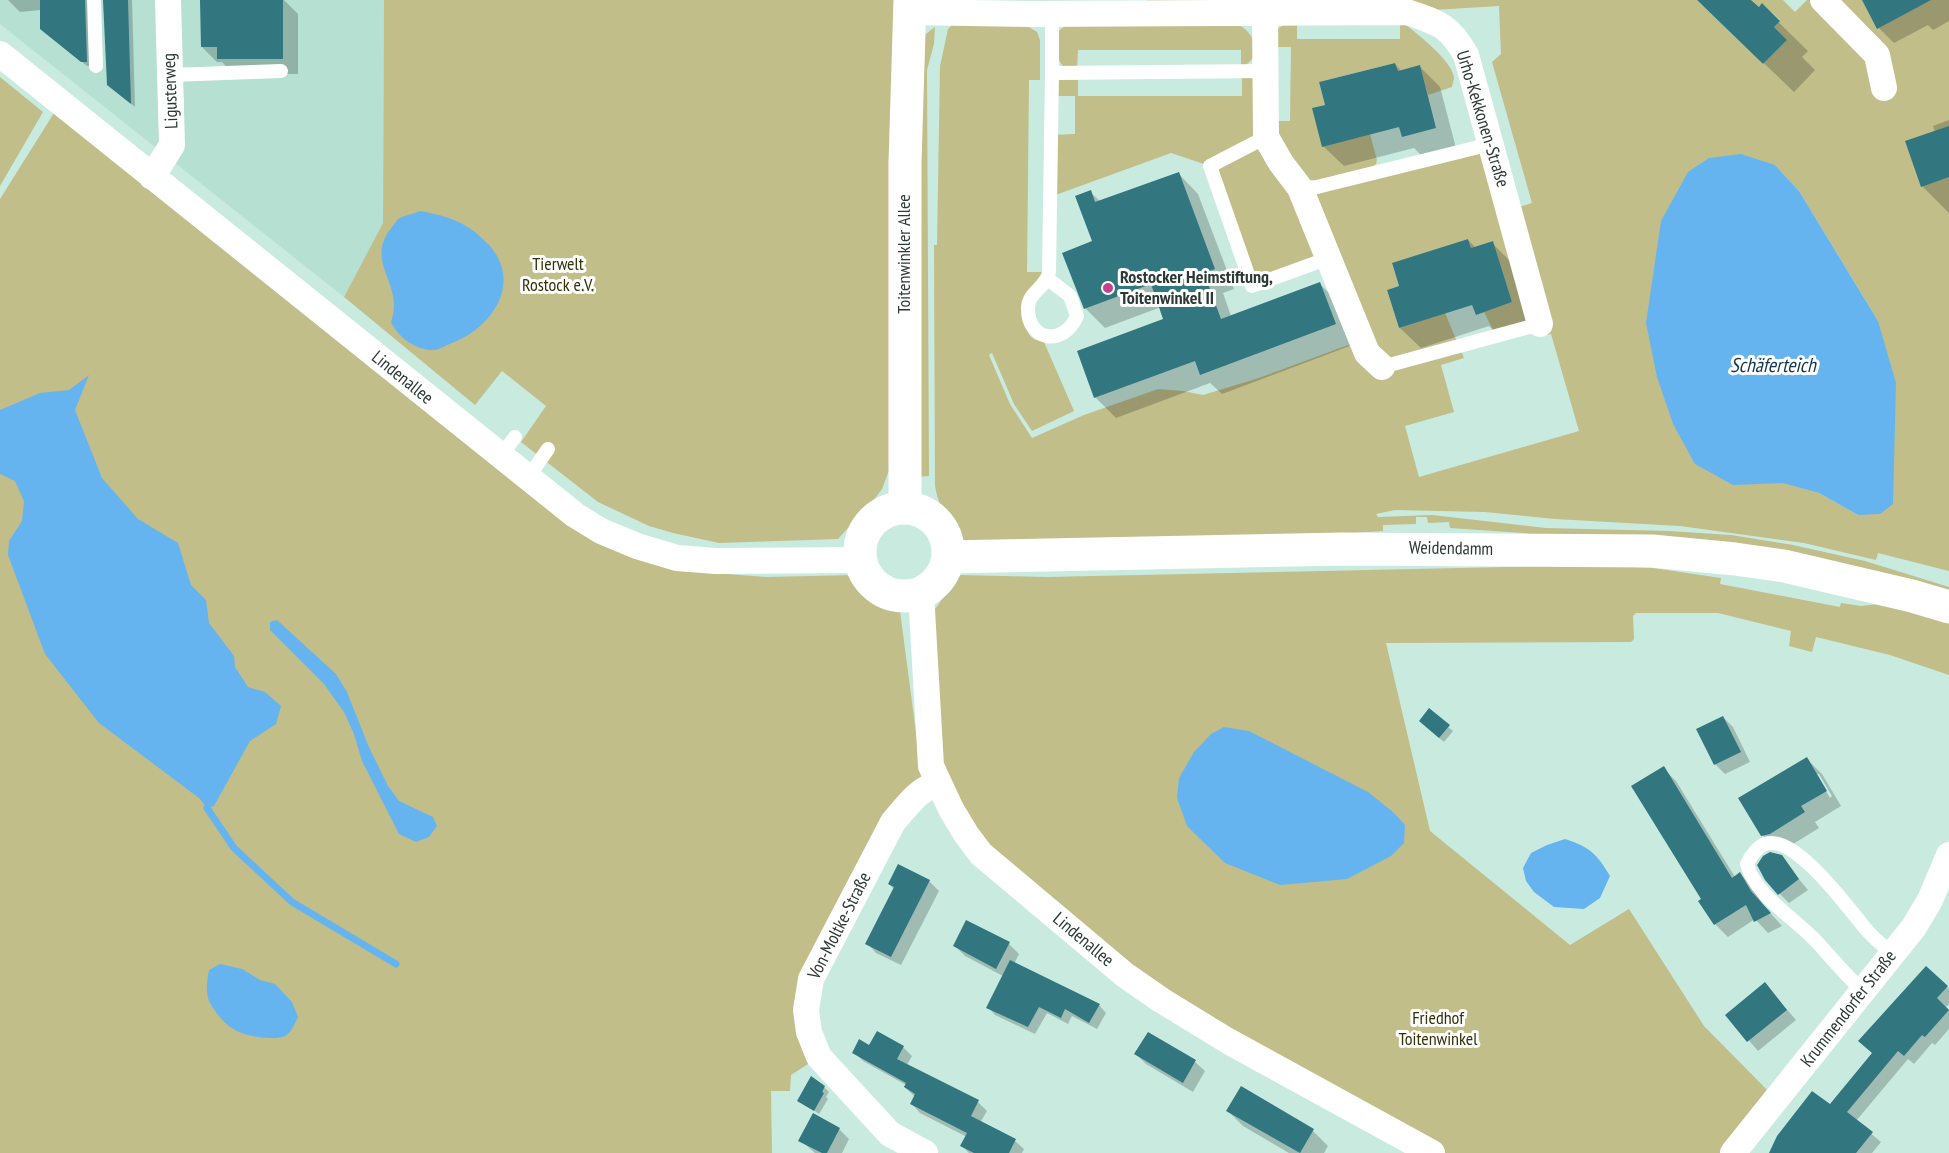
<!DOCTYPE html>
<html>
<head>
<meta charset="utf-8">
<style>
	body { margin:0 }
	canvas { display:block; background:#c8eadf }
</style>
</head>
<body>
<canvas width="1949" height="1153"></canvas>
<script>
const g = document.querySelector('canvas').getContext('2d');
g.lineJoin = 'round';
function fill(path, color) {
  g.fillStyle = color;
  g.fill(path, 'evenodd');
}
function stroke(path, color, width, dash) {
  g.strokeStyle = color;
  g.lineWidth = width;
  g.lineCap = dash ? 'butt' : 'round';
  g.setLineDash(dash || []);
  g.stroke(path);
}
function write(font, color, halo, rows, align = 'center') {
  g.font = font + ' "PT Sans Narrow",sans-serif';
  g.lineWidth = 6;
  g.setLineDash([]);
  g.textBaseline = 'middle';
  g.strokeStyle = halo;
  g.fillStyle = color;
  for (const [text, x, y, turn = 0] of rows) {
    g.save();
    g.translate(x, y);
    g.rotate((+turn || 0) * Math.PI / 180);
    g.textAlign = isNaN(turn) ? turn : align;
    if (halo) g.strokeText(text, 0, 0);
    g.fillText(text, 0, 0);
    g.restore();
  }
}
const built = new Path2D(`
	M0 0H384L383 223 344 297 0 24Z`);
const green = new Path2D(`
	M384 0H902L891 465 882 489 876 497 838 539 719 543 673 533 649 526 598 502 521 442 546 406 502 371 475 405 344 297 383 223Z
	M1147 0H1697L1763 64 1787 40 1774 27 1780 20 1763 4 1759 7 1751 0H1783L1795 12 1807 0H1949V571L1878 553 1876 560 1804 543 1680 526 1555 519 1485 512 1395 510 1376 514 1378 517 1432 515 1546 528 1669 531 1731 535 1793 545 1865 561 1949 587V596L1523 533 1450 528 1449 522 1428 523 1427 517H1416V524L1383 525V531L1280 538 960 541 955 537V523C942 513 938 502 935 486L934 245H937L940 66 948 29 953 24H1024L1037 32 1040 40V80H1029L1027 272H1044L1024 322C1028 334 1030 340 1044 342L1074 411 1032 431 1014 404 992 353 989 355 1010 404 1032 438 1084 415 1158 389 1183 391 1203 395 1259 378 1348 345 1353 349 1329 258 1252 286 1210 166 1171 153 1050 197 1051 135 1075 134V96H1052V80H1078V96H1242V72L1265 71 1266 121 1300 187 1491 144 1509 210 1532 203 1492 62 1501 54 1499 6 1400 12 1147 13ZM1775 165 1799 191 1878 321 1858 515 1819 493 1783 482ZM1468 239 1471 248 1493 241 1512 302 1484 312 1496 336 1540 325 1543 336 1551 334 1579 431 1419 477 1405 426 1454 412 1441 365 1464 358 1445 313 1399 328 1387 290 1399 286 1392 264Z
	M1400 22 1405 24C1418 35 1452 60 1454 78 1454 79 1452 86 1452 87L1428 95 1420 66 1398 71 1395 63 1319 82 1325 105 1313 108 1370 134 1377 160 1376 164 1372 167 1310 182 1301 179 1270 121H1290L1291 47H1271C1272 32 1280 22 1297 23V39H1400Z
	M1069 24H1236C1255 30 1265 59 1241 67V50H1078L1077 69 1063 66C1051 50 1048 34 1069 24Z
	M935 27 934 44 927 70 929 476 915 477 922 37Z
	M0 77 43 112 0 186Z
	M54 113 521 487 700 572 766 577 857 575 894 604 900 611 920 763 930 785 811 979 819 1057 791 1075 790 1091H771L772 1153H0V199Z
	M1597 565 1653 568 1721 578 1720 584 1840 607 1841 603 1861 606 1889 603 1949 621V675L1890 655 1816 637 1812 652 1789 646 1791 631 1718 613H1636L1633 616 1634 639 1631 642 1386 643 1430 831 1570 945 1629 909 1704 1026 1772 1095 1723 1153H1432L1228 1041 981 854 938 785 934 610C944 600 946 585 957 575L1048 577Z`);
const water = new Path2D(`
	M1741 154 1775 165 1799 191 1878 321 1896 383 1893 504 1880 514 1858 515 1819 493 1783 483 1733 485 1695 464 1673 424 1657 377 1646 323 1661 221 1688 172 1709 158Z
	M420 211C451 217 467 222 489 245 523 283 492 328 452 343 447 345 440 349 435 350 416 351 398 337 391 322 405 286 366 264 389 231 392 228 395 222 398 219 404 215 414 214 420 211Z
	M89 375 75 410 102 478 138 519 178 543 191 585 206 600 209 623 234 656 235 667 248 687 265 692 281 706 276 724 250 741 214 806 207 808 199 798 99 723 45 654 8 555 9 541 22 521 24 501 15 481 0 474V410L40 393 69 390Z
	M277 620 336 674 347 692 368 745 388 786 399 801 433 817 437 826 429 837 416 842 399 834 362 761 354 734 344 712 324 684 270 630V622Z
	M1224 727 1249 731 1368 792 1393 812 1405 825 1404 843 1391 856 1347 879 1280 885 1225 863 1187 826 1177 798 1179 778 1194 752 1211 734Z
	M1565 839C1590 847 1597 854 1610 876L1600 898 1584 909 1554 907 1534 892 1526 881 1523 868 1531 853 1547 845Z
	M220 964 242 969 260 980 275 984 292 1002 298 1017C295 1023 292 1032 285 1036 275 1041 244 1036 235 1030 225 1025 215 1012 210 1003 205 994 207 980 209 970Z`);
const shadow = new Path2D(`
	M8 0H92L91 66H87L47 33 41 10 20 12Z
	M105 0H132L135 107 114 89Z
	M202 0H284L298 14V74H234L222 62H217L202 47Z
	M1698 0H1749L1759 10 1762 6 1808 51 1802 57 1815 70 1794 92Z
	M1863 0H1949V21L1933 30 1928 25 1894 43 1879 28Z
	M1395 64 1402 72 1420 67 1440 87 1456 148 1423 157 1414 148 1344 166 1323 146Z
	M1949 120V213L1922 186 1935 132 1933 126Z
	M1178 173 1198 194 1234 289 1223 293 1231 316 1320 284 1340 304 1355 344 1222 394 1210 383 1116 418 1095 397 1079 352 1165 320 1161 307 1105 328 1085 308 1094 242 1090 192 1101 202Z
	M1468 240 1476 248 1492 243 1512 263 1532 323 1497 334 1489 326 1421 348 1400 328 1389 291 1401 287Z
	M1429 711 1453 731 1444 742 1425 726Z
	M1723 717 1733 727 1750 762 1725 774 1715 764Z
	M1807 759 1822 774 1841 806 1815 822 1819 828 1785 849 1778 850 1762 835ZM1816 774H1819L1832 796 1830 798Z
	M1663 768 1676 781 1735 877 1740 874 1752 886 1763 905 1782 926 1768 933 1755 919 1728 937 1715 924 1701 901 1703 900Z
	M1788 866 1808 890 1789 903 1779 893Z
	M929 881 939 891 901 965 876 953 867 943 894 889 889 884Z
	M1009 944 1019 954 1014 964 1099 1005 1106 1013 1097 1029 1072 1016 1068 1024 1047 1013 1035 1034 995 1015 988 1007 1003 976 965 956 955 946Z
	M1926 968 1949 989V1004L1946 1007 1949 1010V1029L1935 1045 1932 1043 1914 1064 1908 1059 1856 1121 1881 1142 1872 1153H1770L1830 1106 1874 1054Z
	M1765 984 1796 1020 1758 1051 1727 1015Z
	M1148 1034 1195 1062 1205 1071 1193 1092 1146 1064 1136 1054Z
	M870 1047H903L912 1056 907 1065 978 1102 987 1111 980 1123 1015 1141 1024 1149 1022 1153H969L962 1146 967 1137 920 1113 912 1104 915 1097 905 1087 906 1085 863 1061 854 1052Z
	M824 1087 829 1092 826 1097 828 1099 819 1114 799 1100Z
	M1241 1088 1313 1131 1328 1146 1324 1153H1289L1243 1126 1228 1111Z
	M839 1129 849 1139 842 1153H815L800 1140Z`);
const stream = new Path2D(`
	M207 808 234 848 292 902 396 964`);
const building = new Path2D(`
	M40 0H85L87 62H81L40 29Z
	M103 0H128L131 104 107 85Z
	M200 0H283V59H217V47H201Z
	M1697 0H1751L1759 7 1762 3 1780 21 1774 27 1787 40 1763 64Z
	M1862 0H1931L1877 29Z
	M1395 63 1398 71 1420 65 1436 128 1402 137 1399 127 1322 147 1312 108 1325 105 1319 82Z
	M1949 126V177L1921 187 1905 141Z
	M1179 172 1215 269 1204 273 1221 319 1320 282 1336 324 1200 375 1195 361 1094 398 1077 351 1163 319 1151 284 1084 309 1062 253 1092 241 1075 196 1091 190 1095 202Z
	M1468 239 1471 248 1493 241 1512 302 1476 315 1472 305 1399 328 1387 290 1399 286 1392 263Z
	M1429 708 1450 725 1439 738 1419 721Z
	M1723 716 1741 752 1714 765 1696 729Z
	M1807 757 1827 791 1801 806 1805 812 1770 834 1761 836 1738 798Z
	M1664 766 1732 878 1740 872 1751 891 1771 913 1754 922 1746 905 1714 925 1698 901 1701 899 1631 786Z
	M1770 852 1782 855 1799 879 1778 895 1765 880 1757 865 1763 856Z
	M898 864 930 880 891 957 865 944 894 887 888 884Z
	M966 920 1010 942 996 969 953 946Z
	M1010 960 1100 1004 1089 1023 1065 1009 1061 1018 1039 1007 1028 1027 986 1008Z
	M1926 966 1948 986 1937 998 1949 1010 1925 1037 1922 1035 1904 1056 1898 1051 1847 1112 1873 1132 1856 1153H1769L1777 1136 1812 1091 1830 1104 1872 1053 1858 1041Z
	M1765 982 1787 1010 1747 1042 1725 1015Z
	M877 1031 904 1046 897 1059 979 1100 971 1116 1016 1139 1009 1153H974L960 1146 967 1133 910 1104 915 1094 904 1087 906 1083 852 1053 859 1039 869 1045Z
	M1148 1032 1196 1060 1183 1083 1134 1054Z
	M811 1076 825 1086 822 1092 824 1093 814 1111 797 1101Z
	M1241 1086 1314 1129 1300 1153 1226 1111Z
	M813 1113 840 1128 827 1153H822L798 1141Z`);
const lane = new Path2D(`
	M94 0 96 66
	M1052 13V73L1265 71
	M170 75 281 71
	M1266 137 1210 166 1252 286 1329 258
	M1300 188 1317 187 1491 144
	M1048 279 1070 296 1077 316C1063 348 1027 340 1028 308 1028 292 1047 287 1049 272L1052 73
	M1382 367 1540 324
	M500 457 515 437
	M527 479 548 449
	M1863 991C1845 975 1831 957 1815 940 1794 918 1754 894 1747 864 1751 855 1760 843 1770 843 1799 840 1848 908 1865 928 1873 938 1883 946 1893 954`);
const street = new Path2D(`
	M1823 0 1877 55 1884 88
	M909 12 1029 14 1407 12C1439 23 1449 25 1466 55L1540 324
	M1265 13 1266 137 1281 163 1300 188 1367 353 1382 367
	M0 54 575 515 601 531 637 546 677 558 716 561 860 560
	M152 177 172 145 168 0
	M921 593 931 766 951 809 966 834 981 854 1125 975 1161 1000 1228 1041 1432 1153
	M925 1153 890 1134 819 1057 809 1032 806 1010 811 979 893 822C905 809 920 786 938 785
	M1733 1153 1914 927 1930 900 1949 855`);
const secondary = new Path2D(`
	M905 507V162L910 0
	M860 552a44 44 0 1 1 88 0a44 44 0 1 1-88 0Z
	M948 557 1342 549 1652 551 1735 559 1784 566 1912 596 1949 607`);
const markers = [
	[1108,288,6,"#c1438f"]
];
const streetNames = [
	["Ligusterweg",171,91,-92],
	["Urho-Kekkonen-Straße",1482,119,73],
	["Toitenwinkler Allee",905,254,-90],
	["Lindenallee",402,378,39],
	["Weidendamm",1451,549,1],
	["Von-Moltke-Straße",840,926,-63],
	["Lindenallee",1083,940,40],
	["Krummendorfer Straße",1849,1009,-52]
];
const parkNames = [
	["Tierwelt",558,265],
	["Rostock e.V.",558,286],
	["Friedhof",1438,1019],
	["Toitenwinkel",1438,1040]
];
const poiNames = [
	["Rostocker Heimstiftung,",1120,278],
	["Toitenwinkel II",1120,299]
];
const waterNames = [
	["Schäferteich",1773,366]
];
fill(built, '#b5e0d2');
fill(green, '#c1be8a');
fill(water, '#66b4ef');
fill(shadow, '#0003');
stroke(stream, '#66b4ef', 7);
fill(building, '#327680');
stroke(lane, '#fff', 14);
stroke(street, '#fff', 26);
stroke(secondary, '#fff', 33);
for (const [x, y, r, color] of markers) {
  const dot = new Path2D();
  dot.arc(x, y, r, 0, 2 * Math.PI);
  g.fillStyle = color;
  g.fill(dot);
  stroke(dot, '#fff', 2);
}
write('18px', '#2b3935', '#fff', streetNames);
write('18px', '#353208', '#fff', parkNames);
write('bold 18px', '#2b3935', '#fff', poiNames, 'left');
write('italic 20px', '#15364f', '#fff', waterNames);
</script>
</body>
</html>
